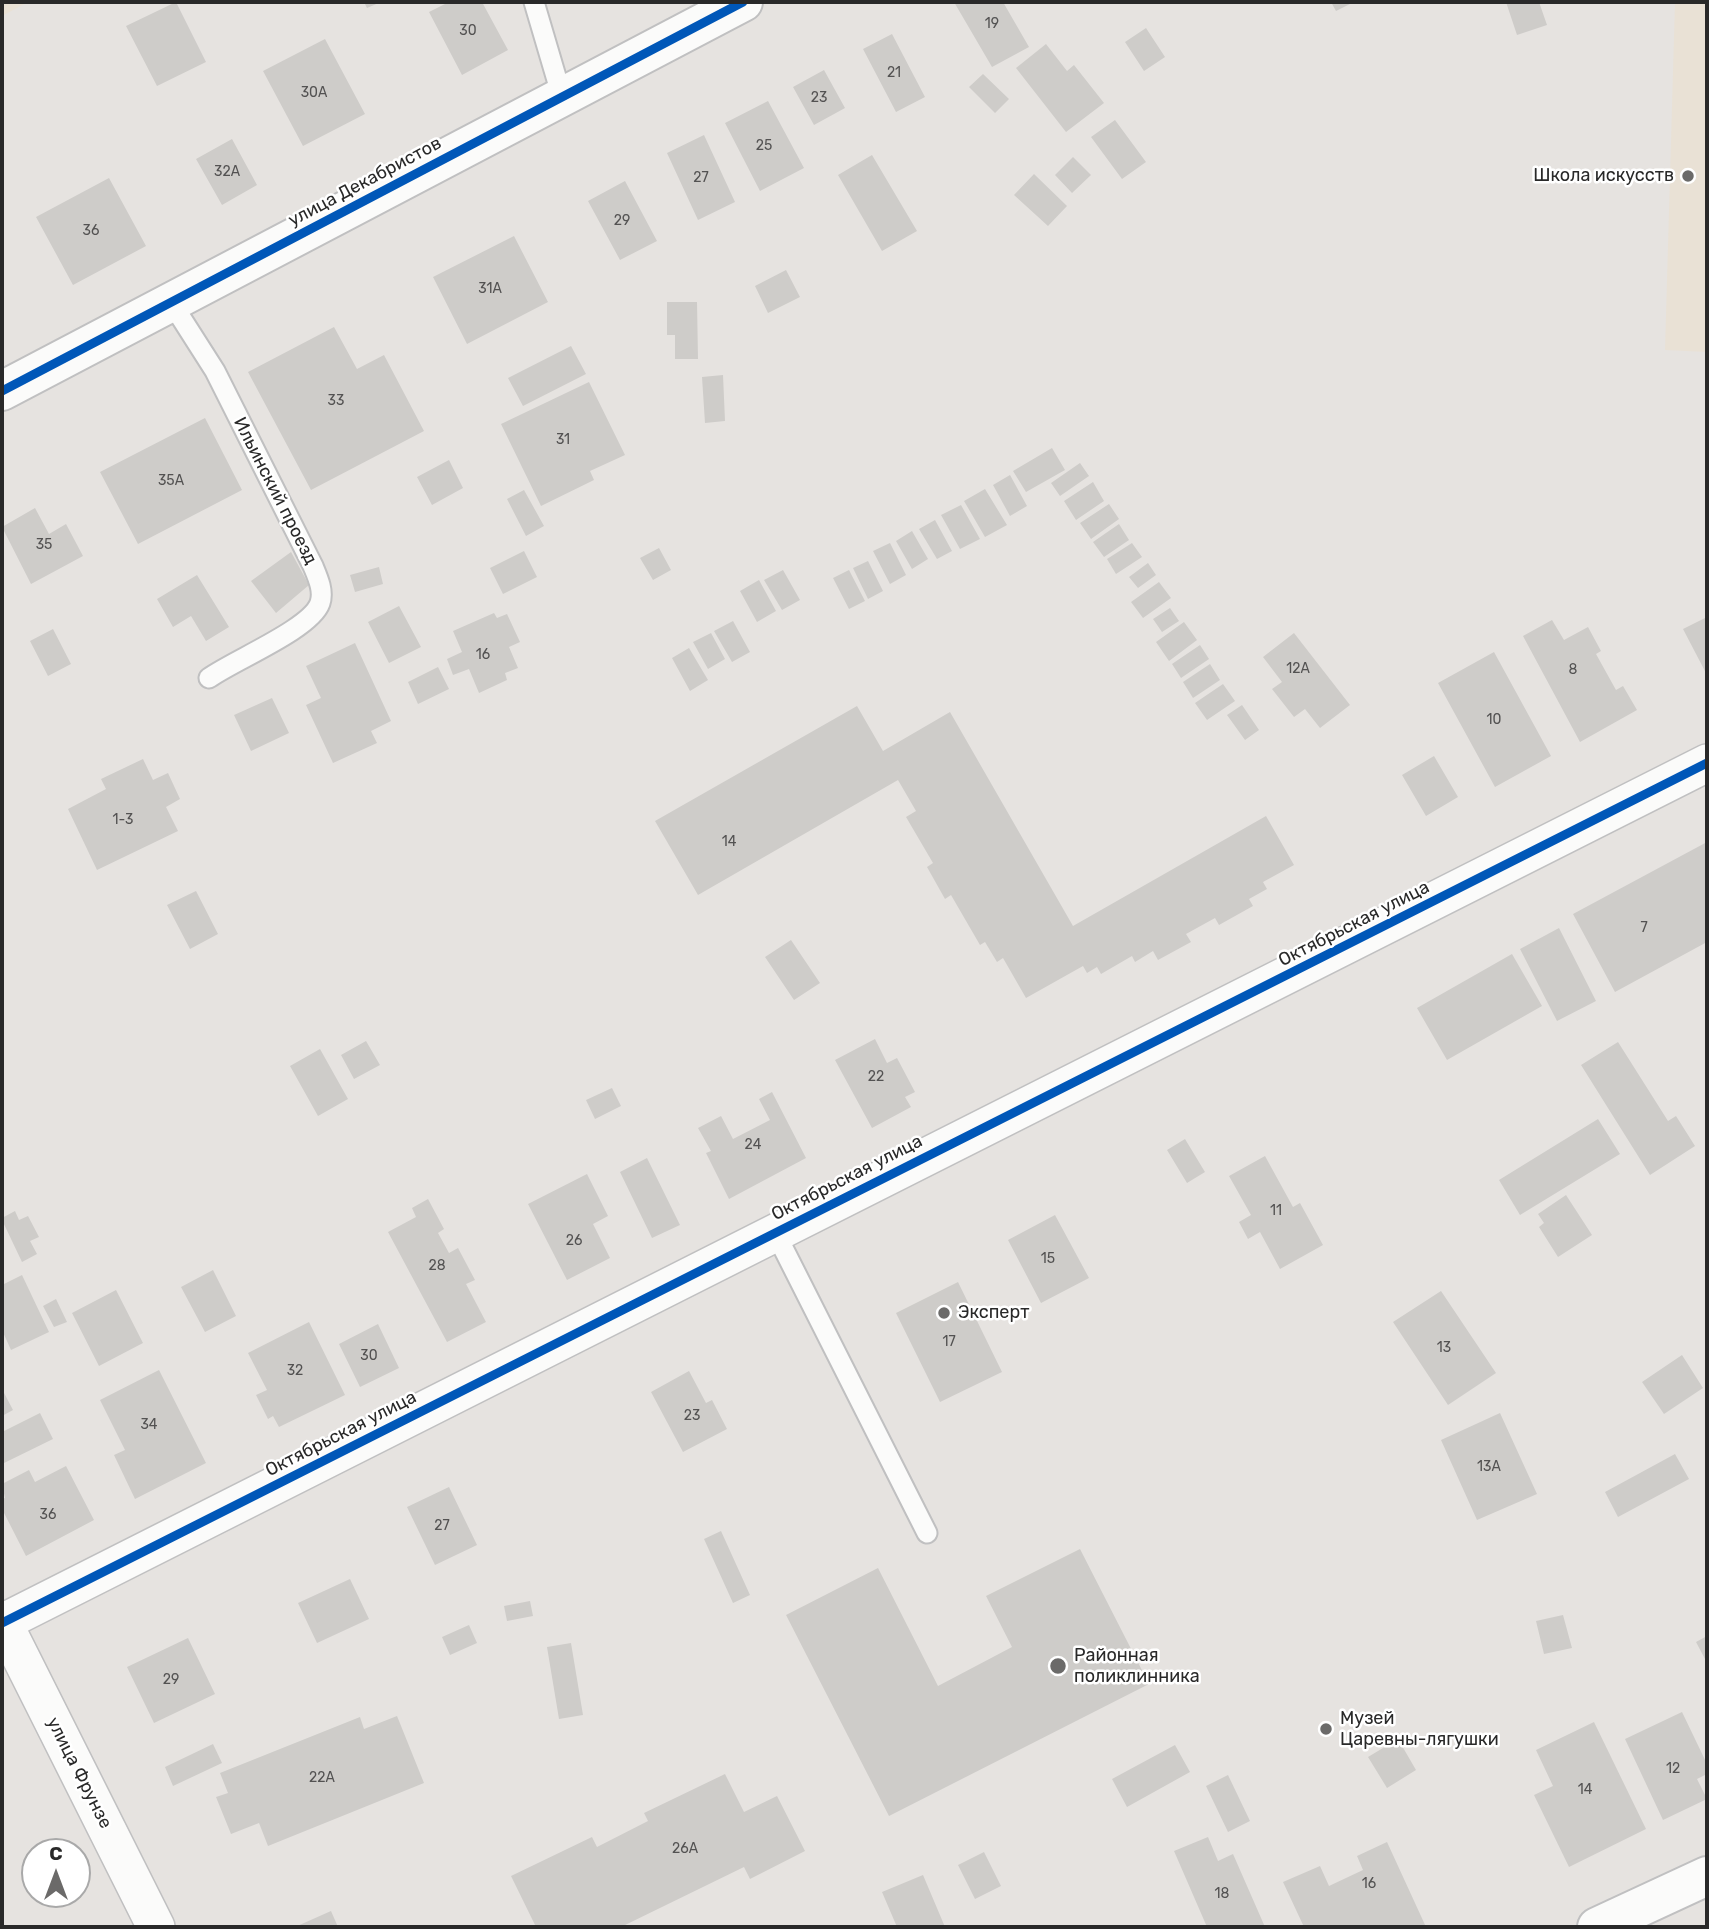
<!DOCTYPE html>
<html>
<head>
<meta charset="utf-8">
<style>
	body { margin:0 }
	#map { position:relative; width:1709px; height:1929px; overflow:hidden; background:#e6e3e0; font-family:Rubik,sans-serif }
	canvas { display:block }
	.frame { position:absolute; inset:0; border:4px solid #292929; pointer-events:none }
	.north { position:absolute; left:21px; top:1838px; width:70px; height:70px; box-sizing:border-box; background:#fff; border:2px solid #a9a9a9; border-radius:50%; rotate:0deg; font-size:19px; font-weight:700; line-height:28px; text-align:center; color:#292929 }
	.north::after { content:''; display:block; margin:auto; width:24px; height:32px; background:#6b6a69; clip-path:polygon(50% 0,100% 100%,50% 72%,0 100%) }
</style>
</head>
<body>
<div id="map">
<canvas width="1709" height="1929"></canvas>
<div class="frame"></div>
<div class="north">С</div>
</div>
<script>
const g = document.querySelector('canvas').getContext('2d');
g.lineJoin = 'round';
function fill(path, color) {
  g.fillStyle = color;
  g.fill(path, 'evenodd');
}
function stroke(path, color, width, dash) {
  g.strokeStyle = color;
  g.lineWidth = width;
  g.lineCap = dash ? 'butt' : 'round';
  g.setLineDash(dash || []);
  g.stroke(path);
}
function write(font, color, halo, rows, align = 'center') {
  g.font = font + ' Rubik,sans-serif';
  g.lineWidth = 5;
  g.setLineDash([]);
  g.textBaseline = 'middle';
  g.strokeStyle = halo;
  g.fillStyle = color;
  for (const [text, x, y, turn = 0] of rows) {
    g.save();
    g.translate(x, y);
    g.rotate((+turn || 0) * Math.PI / 180);
    g.textAlign = isNaN(turn) ? turn : align;
    if (halo) g.strokeText(text, 0, 0);
    g.fillText(text, 0, 0);
    g.restore();
  }
}
const education = new Path2D(`
	M2 2H28L2 16Z
	M1675 2H1707V352L1665 350Z`);
const building = new Path2D(`
	M176 2 206 62 157 86 126 26Z
	M364 2H381L367 8Z
	M449 2H482L508 50 462 75 429 12Z
	M954 2H1003L1029 47 992 67Z
	M1331 2H1354L1336 11Z
	M1506 2H1539L1547 25 1517 35Z
	M1146 28 1165 57 1144 71 1125 42Z
	M892 34 925 97 896 112 863 49Z
	M325 39 365 114 303 146 263 71Z
	M1046 44 1067 71 1074 65 1104 103 1066 132 1016 68Z
	M824 70 845 108 814 125 793 87Z
	M983 74 1009 99 995 113 969 87Z
	M768 101 804 168 760 191 725 123Z
	M1115 120 1146 162 1122 179 1091 137Z
	M704 135 735 202 698 220 667 153Z
	M232 139 257 185 222 205 196 159Z
	M872 155 917 231 882 251 838 175Z
	M1073 157 1091 175 1072 193 1055 175Z
	M1034 174 1067 206 1048 226 1014 195Z
	M109 178 146 246 73 285 36 217Z
	M625 181 657 241 620 260 588 201Z
	M514 236 548 302 467 344 433 277Z
	M786 270 800 297 768 313 755 286Z
	M667 302H697L698 359H675V335H667Z
	M334 327 357 369 384 355 424 431 311 490 248 372Z
	M571 346 586 374 523 406 508 378Z
	M723 375 725 421 705 423 702 377Z
	M589 382 625 455 590 471 594 480 541 506 501 424Z
	M205 418 242 490 138 544 100 472Z
	M1052 448 1065 470 1026 492 1013 471Z
	M449 460 463 488 432 505 417 477Z
	M1080 463 1089 476 1060 496 1051 483Z
	M1010 475 1027 506 1010 516 993 485Z
	M1093 482 1104 501 1076 520 1064 501Z
	M985 489 1007 525 985 537 964 501Z
	M524 490 544 526 526 536 507 499Z
	M1109 504 1119 519 1091 539 1080 523Z
	M961 505 980 539 960 549 941 515Z
	M35 508 49 534 66 524 83 556 31 584 2 527Z
	M935 520 952 551 937 559 919 529Z
	M1119 524 1129 540 1104 557 1093 542Z
	M912 531 928 559 912 569 896 541Z
	M890 543 906 575 890 584 873 551Z
	M1132 543 1142 557 1116 574 1107 559Z
	M659 548 671 570 653 580 640 558Z
	M524 551 537 577 503 594 490 568Z
	M291 552 309 585 276 613 251 581Z
	M868 561 883 591 868 599 853 568Z
	M1148 563 1156 575 1138 588 1129 577Z
	M379 567 383 584 355 592 350 575Z
	M783 570 800 600 782 610 764 580Z
	M849 570 865 601 849 609 833 578Z
	M197 575 229 627 206 641 191 616 173 627 157 599Z
	M759 580 776 611 757 622 740 591Z
	M1159 582 1171 598 1143 618 1131 602Z
	M399 606 421 647 389 663 368 622Z
	M1170 608 1179 621 1162 632 1153 619Z
	M494 613 497 618 507 614 520 642 509 647 518 668 505 673 507 680 479 693 469 669 453 675 447 659 462 652 453 631Z
	M1707 617V675L1683 629Z
	M1552 620 1564 640 1588 627 1601 651 1596 654 1616 690 1623 686 1637 710 1580 742 1523 636Z
	M733 621 750 652 732 662 714 631Z
	M1184 622 1197 640 1169 661 1156 642Z
	M53 629 71 664 48 676 30 641Z
	M711 633 725 659 708 669 693 642Z
	M1294 633 1350 705 1320 728 1305 709 1294 717 1272 689 1282 682 1263 657Z
	M355 643 391 721 371 731 377 743 333 763 306 705 321 698 306 666Z
	M1200 645 1209 659 1181 678 1172 664Z
	M689 648 708 680 690 691 672 658Z
	M1494 652 1551 756 1495 787 1438 683Z
	M1210 664 1220 680 1193 698 1183 682Z
	M438 667 449 689 418 704 408 682Z
	M1223 684 1235 701 1207 720 1195 703Z
	M272 698 289 733 251 751 234 715Z
	M1242 705 1259 730 1245 740 1227 715Z
	M857 706 883 751 950 712 1073 926 1266 816 1294 865 1263 882 1267 889 1249 899 1253 906 1219 925 1215 918 1186 934 1191 942 1158 960 1153 951 1135 962 1132 956 1101 974 1097 967 1087 973 1083 966 1026 998 1003 958 997 962 985 942 980 945 951 895 945 899 927 867 933 863 906 817 916 811 898 780 698 895 655 821Z
	M1434 756 1458 797 1426 816 1402 775Z
	M143 759 153 780 168 773 180 799 166 807 178 831 97 870 68 809 106 789 101 779Z
	M1707 842V942L1615 992 1573 914Z
	M196 891 218 934 190 949 167 905Z
	M1559 928 1596 1001 1557 1021 1520 949Z
	M791 940 820 983 794 1000 765 957Z
	M1512 954 1542 1006 1447 1060 1417 1008Z
	M875 1039 887 1063 897 1058 915 1092 905 1097 911 1107 872 1128 835 1060Z
	M366 1041 380 1065 354 1079 341 1055Z
	M1618 1042 1668 1121 1676 1116 1695 1146 1650 1175 1581 1065Z
	M320 1049 348 1099 318 1116 290 1066Z
	M612 1088 621 1106 595 1119 586 1100Z
	M772 1092 806 1158 729 1199 706 1153 711 1151 698 1128 721 1116 733 1139 770 1120 759 1099Z
	M1598 1119 1620 1154 1520 1215 1499 1180Z
	M1185 1139 1205 1172 1187 1183 1167 1150Z
	M1265 1156 1293 1207 1300 1203 1323 1245 1280 1269 1260 1232 1248 1239 1239 1222 1251 1215 1229 1176Z
	M647 1158 680 1225 652 1238 620 1172Z
	M587 1174 608 1216 593 1224 610 1258 567 1280 528 1204Z
	M1566 1195 1592 1235 1558 1257 1539 1227 1544 1223 1538 1214Z
	M428 1199 444 1229 438 1233 449 1253 458 1248 475 1280 466 1284 486 1322 447 1342 388 1232 416 1217 412 1208Z
	M15 1211 19 1220 28 1216 39 1237 30 1241 37 1254 22 1262 2 1220V1218Z
	M1055 1215 1089 1278 1041 1303 1008 1240Z
	M213 1270 236 1316 205 1332 181 1287Z
	M22 1275 49 1332 11 1350 2 1330V1285Z
	M958 1282 1002 1372 940 1402 896 1313Z
	M116 1290 143 1343 99 1366 72 1313Z
	M1441 1291 1496 1373 1448 1405 1393 1322Z
	M56 1299 67 1322 54 1327 43 1306Z
	M309 1322 345 1395 279 1427 273 1416 268 1419 256 1395 267 1390 248 1353Z
	M378 1324 399 1368 360 1387 339 1344Z
	M1682 1355 1703 1388 1664 1414 1642 1382Z
	M159 1370 206 1463 135 1499 114 1455 125 1450 100 1400Z
	M689 1371 706 1403 712 1400 727 1429 683 1452 651 1392Z
	M2 1389 13 1410 2 1416Z
	M40 1413 53 1439 2 1464V1432Z
	M1500 1413 1537 1494 1477 1520 1441 1440Z
	M1675 1454 1689 1479 1618 1517 1605 1492Z
	M66 1466 94 1520 26 1556 2 1509V1499L5 1498 2 1484 29 1470 35 1482Z
	M449 1487 477 1545 435 1565 407 1507Z
	M721 1531 750 1595 733 1603 704 1539Z
	M1080 1549 1149 1684 889 1816 786 1615 878 1568 938 1686 1012 1647 986 1596Z
	M350 1579 369 1619 317 1643 298 1603Z
	M530 1601 533 1616 507 1621 504 1606Z
	M1563 1615 1572 1648 1544 1654 1536 1621Z
	M469 1625 477 1643 450 1655 442 1637Z
	M1707 1636V1658L1705 1659 1696 1642Z
	M188 1638 215 1694 154 1723 127 1667Z
	M571 1643 583 1715 559 1719 547 1647Z
	M1682 1712 1707 1764V1774L1697 1779 1707 1799 1663 1820 1625 1739Z
	M397 1716 424 1783 268 1846 259 1823 231 1834 216 1797 228 1793 220 1773 360 1717 364 1729Z
	M1594 1722 1646 1829 1569 1867 1534 1795 1553 1786 1536 1750Z
	M1398 1739 1416 1770 1387 1788 1368 1757Z
	M213 1744 222 1763 173 1786 165 1767Z
	M1175 1745 1190 1772 1127 1807 1112 1779Z
	M725 1774 744 1812 777 1796 805 1851 750 1879 744 1867 621 1927H536L511 1876 592 1837 597 1847 648 1821 644 1813Z
	M1228 1775 1250 1821 1228 1832 1206 1786Z
	M1208 1837 1218 1861 1233 1854 1265 1927H1207L1174 1851Z
	M1387 1842 1426 1927H1304L1283 1882 1320 1866 1329 1886 1363 1870 1357 1856Z
	M984 1852 1001 1886 975 1899 958 1865Z
	M923 1875 945 1927H897L882 1892Z
	M331 1911 338 1927H295Z`);
const lane = new Path2D(`
	M534 2 562 97
	M171 302 215 371 313 566C318 578 324 591 320 603 311 629 234 660 209 678
	M775 1232 927 1533`);
const street = new Path2D(`
	M2 1620 156 1927
	M2 1623 1707 763`);
const secondary = new Path2D(`
	M2 391 743 2
	M1597 1927 1707 1876`);
const cycleway = new Path2D(`
	M2 391 743 2
	M2 1623 1707 763`);
const markers = [
	[1688,176,7,"#6b6a69"],
	[944,1313,7,"#6b6a69"],
	[1058,1666,9,"#6b6a69"],
	[1326,1729,7,"#6b6a69"]
];
const numberNames = [
	["19",992,24],
	["30",468,31],
	["21",894,73],
	["30А",314,93],
	["23",819,98],
	["25",764,146],
	["32А",227,172],
	["27",701,178],
	["29",622,221],
	["36",91,231],
	["31А",490,289],
	["33",336,401],
	["31",563,440],
	["35А",171,481],
	["35",44,545],
	["16",483,655],
	["12А",1298,669],
	["8",1573,670],
	["10",1494,720],
	["1-3",123,820],
	["14",729,842],
	["7",1644,928],
	["22",876,1077],
	["24",753,1145],
	["11",1276,1211],
	["26",574,1241],
	["15",1048,1259],
	["28",437,1266],
	["17",949,1342],
	["13",1444,1348],
	["30",369,1356],
	["32",295,1371],
	["23",692,1416],
	["34",149,1425],
	["13А",1489,1467],
	["36",48,1515],
	["27",442,1526],
	["29",171,1680],
	["12",1673,1769],
	["22А",322,1778],
	["14",1585,1790],
	["26А",685,1849],
	["16",1369,1884],
	["18",1222,1894]
];
const poiNames = [
	["Школа искусств",1674,176,"right"],
	["Эксперт",958,1313],
	["Районная",1074,1656],
	["поликлинника",1074,1677],
	["Музей",1340,1719],
	["Царевны-лягушки",1340,1740]
];
const streetNames = [
	["улица Декабристов",365,182,-28],
	["Ильинский проезд",275,491,63],
	["Октябрьская улица",1354,924,-27],
	["Октябрьская улица",847,1178,-27],
	["Октябрьская улица",341,1434,-27],
	["улица Фрунзе",79,1773,63]
];
fill(education, '#e9e1d5');
fill(building, '#ceccc9');
stroke(lane, '#c0c0c1', 23);
stroke(street, '#c0c0c1', 40);
stroke(secondary, '#c0c0c1', 42);
stroke(lane, '#fbfbfa', 19);
stroke(street, '#fbfbfa', 37);
stroke(secondary, '#fbfbfa', 38);
stroke(cycleway, '#0057b8', 9);
for (const [x, y, r, color] of markers) {
  const dot = new Path2D();
  dot.arc(x, y, r, 0, 2 * Math.PI);
  g.fillStyle = color;
  g.fill(dot);
  stroke(dot, '#fff', 2.5);
}
write('14px', '#535252', null, numberNames);
write('18px', '#292929', '#fff', poiNames, 'left');
write('18px', '#292929', '#fff', streetNames);
</script>
</body>
</html>
